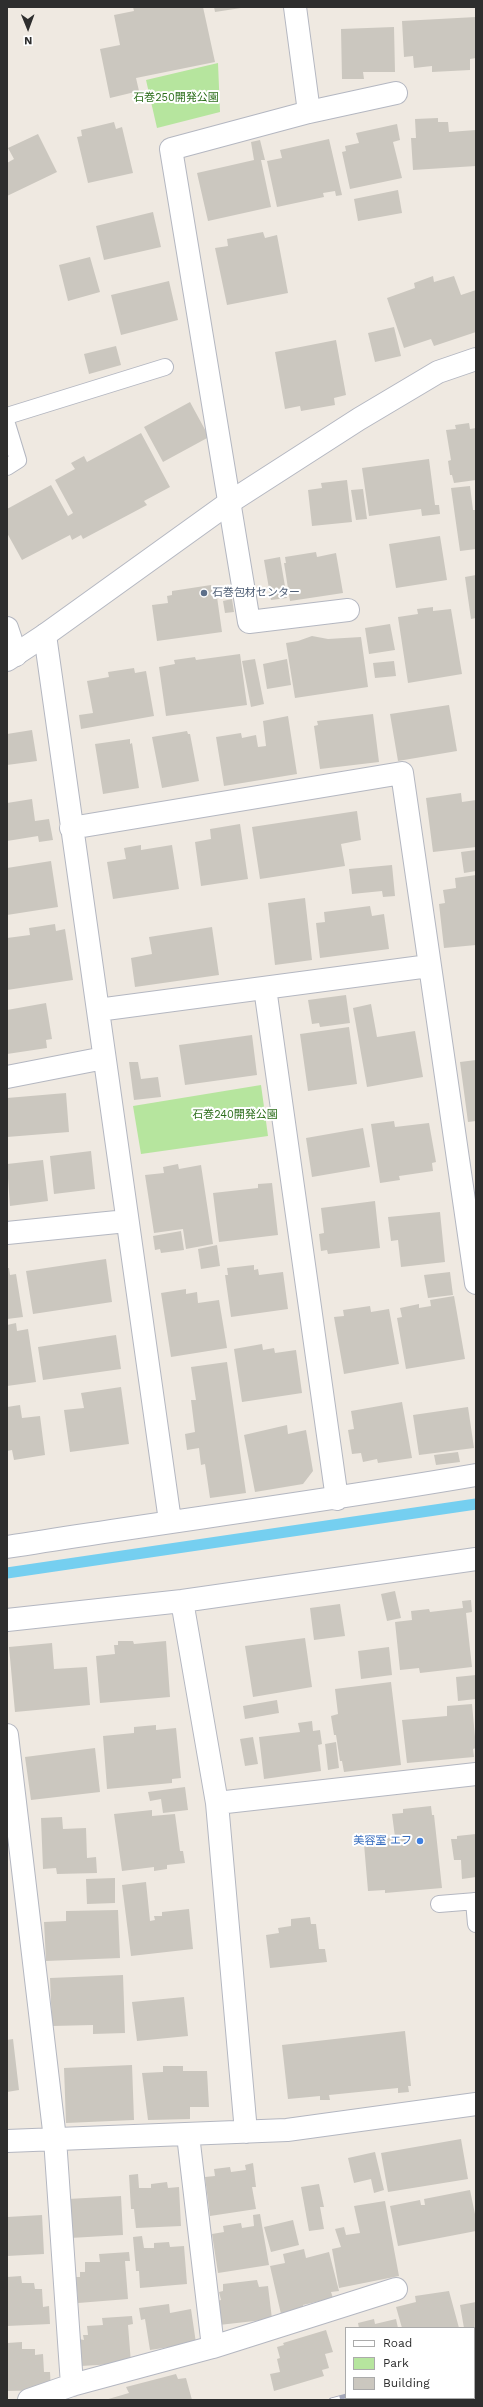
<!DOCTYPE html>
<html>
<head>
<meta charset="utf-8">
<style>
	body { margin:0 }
	#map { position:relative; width:483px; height:2407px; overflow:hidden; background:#efe9e1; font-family:"Work Sans",sans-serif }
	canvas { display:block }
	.frame { position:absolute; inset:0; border:8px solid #2e2e2e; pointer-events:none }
	.legend { position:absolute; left:345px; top:2327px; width:130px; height:72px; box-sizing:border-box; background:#fff; border:1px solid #ababab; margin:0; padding:5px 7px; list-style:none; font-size:12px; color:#2e2e2e }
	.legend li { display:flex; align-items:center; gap:8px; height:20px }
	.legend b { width:20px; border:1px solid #ababab }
	.north { position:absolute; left:8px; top:8px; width:40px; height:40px; -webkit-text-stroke:3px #fff; paint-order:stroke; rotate:179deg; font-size:11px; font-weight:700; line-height:16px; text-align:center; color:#2e2e2e }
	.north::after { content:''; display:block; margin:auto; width:14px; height:18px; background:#2e2e2e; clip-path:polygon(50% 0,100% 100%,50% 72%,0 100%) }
</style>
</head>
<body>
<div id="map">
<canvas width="483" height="2407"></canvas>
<div class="frame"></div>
<ul class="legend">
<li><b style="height:5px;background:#fff"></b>Road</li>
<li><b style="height:11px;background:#b6e59e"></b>Park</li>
<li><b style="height:11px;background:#cbc7bf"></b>Building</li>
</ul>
<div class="north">N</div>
</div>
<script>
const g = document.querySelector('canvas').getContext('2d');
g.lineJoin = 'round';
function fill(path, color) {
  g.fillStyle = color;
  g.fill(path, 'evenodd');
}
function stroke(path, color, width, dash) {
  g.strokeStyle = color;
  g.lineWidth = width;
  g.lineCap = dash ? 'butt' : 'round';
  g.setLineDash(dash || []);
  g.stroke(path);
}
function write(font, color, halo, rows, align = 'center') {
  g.font = font + ' "Work Sans","Noto Sans JP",sans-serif';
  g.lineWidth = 4;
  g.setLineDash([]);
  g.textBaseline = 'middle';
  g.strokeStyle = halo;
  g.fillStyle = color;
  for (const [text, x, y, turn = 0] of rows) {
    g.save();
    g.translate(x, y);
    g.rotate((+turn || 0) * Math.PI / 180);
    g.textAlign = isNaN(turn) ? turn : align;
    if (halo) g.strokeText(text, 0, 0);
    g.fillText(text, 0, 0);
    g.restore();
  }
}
const green = new Path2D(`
	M218 63 220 112 157 128 146 80Z
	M261 1085 268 1136 141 1154 133 1106Z`);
const stream = new Path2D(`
	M7 1573 476 1504`);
const building = new Path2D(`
	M133 7H203L215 62 136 78 139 91 110 98 100 49 120 45 114 15 134 11Z
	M214 7H241V8L215 12Z
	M476 17V58L470 59V70L432 72V66L414 68 413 56 404 57 402 21Z
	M394 27 395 72H363L364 79H342L341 29Z
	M438 118V122H448L449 132 476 130V166L413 170 411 138H416L415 119Z
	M114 122 116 129 122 127 133 173 88 183 77 137 82 136 81 130Z
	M397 124 400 140 393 142 402 178 350 189 342 152 346 151 345 146 359 143 356 133Z
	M38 134 57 172 7 196V163L14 159 8 148Z
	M329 139 342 195 336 196 335 191 323 193 324 197 277 207 267 161 282 158 280 150Z
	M260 140 265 160H261L271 207 208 221 197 173 254 160 251 142Z
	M398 190 402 213 358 221 354 199Z
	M153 212 161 247 104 260 96 226Z
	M263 232 265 238 277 235 288 293 227 305 215 248 228 246 227 239Z
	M90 257 100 292 68 301 59 265Z
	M433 276 434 282 454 276 461 295 476 290V332L434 346 431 339 404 348 387 298 415 288 414 283Z
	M169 281 178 320 121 335 111 295Z
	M394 327 401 356 375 362 368 333Z
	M336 340 346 395 334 398 335 405 301 411 300 406 285 409 275 352Z
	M116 346 121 365 89 374 84 354Z
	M190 402 209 437 163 462 144 427Z
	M469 423 470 429 476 428V480L454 483 452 475H450L448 461 451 460 446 430 456 429 455 425Z
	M141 433 170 487 144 501 147 505 83 539 81 535 72 540 70 535 22 560 7 533V509L51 485 68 516 73 513 55 480 75 469 71 463 84 456 87 462Z
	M429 459 435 505H439L440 514 422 516 421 509 369 516 362 468Z
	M347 480 352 522 312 526 308 490 322 488 321 483Z
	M470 486 473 510H476V549L460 551 451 488Z
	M363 489 367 519 356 520 351 490Z
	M440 536 447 580 396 588 389 544Z
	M316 552 317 557 336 553 343 593 290 601 284 563H286L285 557Z
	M280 557 287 598 271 600 264 560Z
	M476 575V618L471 619 465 577Z
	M211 585 212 591 216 590 222 632 157 641 152 605 168 603 167 596 172 595V591Z
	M232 599 234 612 225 613 223 601Z
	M433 607V611L451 609 462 674 408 683 398 617 418 614 417 609Z
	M390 624 395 650 369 654 365 628Z
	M312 636 328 639 361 637 368 687 295 698 286 643 298 641Z
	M240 654 247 705 166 716 159 667 175 664 174 660 195 657 196 660Z
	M255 659 264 704 251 707 242 661Z
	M287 659 291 685 267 689 263 664Z
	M394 661 396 676 375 678 373 663Z
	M134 668 135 673 146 671 154 716 81 729 79 715 93 713 87 681 109 677 108 672Z
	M449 705 457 751 398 761 390 714Z
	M373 714 379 762 320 769 314 726 318 725 317 721Z
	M288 716 297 774 224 786 216 737 241 733 242 738 256 735 258 747 266 746 263 721Z
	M32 730 37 761 7 765V734Z
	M187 731 188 734H190L199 781 162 788 152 737Z
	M130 739V744L132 743 139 788 103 794 95 744Z
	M461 793 462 802 476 800V847L433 852 426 798Z
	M32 799 35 821 49 819 53 840 39 842 38 836 7 841V803Z
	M357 811 361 840 341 844 345 866 260 879 252 827Z
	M240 824 248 879 201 886 195 842 211 839 210 829Z
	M141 845V850L172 845 179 889 113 899 107 862 126 859 124 848Z
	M476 850V871L464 873 461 852Z
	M51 861 58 907 7 915V868Z
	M392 865 395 896 383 897 382 891 352 894 349 869Z
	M476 875V945L444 948 439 904 445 903 443 890 456 888 455 878Z
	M305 898 312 960 275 965 268 903Z
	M370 906 372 916 384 914 389 949 320 958 316 923 325 922 324 912Z
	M55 924 56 931 65 929 73 980 7 990V938L30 935 29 928Z
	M212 927 219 975 135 987 131 958 152 954 149 937Z
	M346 995 350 1023 320 1027 319 1023 312 1024 308 1000Z
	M46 1003 52 1039 46 1040 47 1048 7 1054V1010Z
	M371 1004 377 1037 415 1031 423 1077 367 1087 353 1008Z
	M349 1027 357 1084 308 1091 300 1034Z
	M252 1035 257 1075 185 1085 179 1045Z
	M476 1060V1121L468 1122 460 1062Z
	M129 1062H138L141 1079 158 1077 161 1097 134 1100Z
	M66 1093 69 1132 7 1137V1098Z
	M394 1121 395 1127 429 1123 436 1162 432 1163 433 1171 399 1176 400 1180 380 1183 371 1124Z
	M363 1128 370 1167 312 1177 306 1138Z
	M91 1151 95 1189 54 1194 50 1156Z
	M43 1160 48 1201 10 1206 7 1164Z
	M178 1164 179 1169 201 1165 213 1244 186 1249 183 1229 154 1233 145 1175 164 1173 163 1167Z
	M272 1183 278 1235 219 1242 213 1193 258 1188V1184Z
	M375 1201 380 1248 328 1254 327 1250 321 1251 319 1234 324 1233 321 1208Z
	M440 1212 445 1262 401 1267 398 1240 391 1241 388 1217Z
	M181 1231 184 1250 161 1253 160 1249 155 1250 153 1236Z
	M217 1245 220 1266 201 1269 198 1249Z
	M106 1259 112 1302 33 1314 26 1271Z
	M254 1265V1270L258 1269 259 1275 283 1272 288 1309 231 1317 225 1275H228L227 1268Z
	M7 1268H9L10 1275 16 1274 23 1317 7 1319Z
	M450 1272 453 1295 428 1298 424 1275Z
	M186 1289V1294L197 1292 198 1303 219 1300 227 1348 171 1357 161 1293Z
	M454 1296 465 1359 406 1369 397 1318 402 1317 400 1308 419 1304V1308L431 1306 430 1300Z
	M370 1306 371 1312 389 1309 399 1364 344 1374 334 1317 344 1316 343 1310Z
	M16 1323 17 1331 28 1329 36 1382 7 1386V1325Z
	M116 1335 121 1369 43 1380 38 1347Z
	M262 1344 263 1350 274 1348 275 1353 296 1350 302 1393 242 1402 234 1349Z
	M227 1362 246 1493 210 1498 205 1464 201 1465 199 1448 187 1450 185 1434 195 1432 191 1400H196L191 1367Z
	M121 1387 129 1444 70 1452 64 1410 84 1408 81 1393Z
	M402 1402 412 1458 378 1463 377 1459 363 1462 361 1453 352 1454 348 1430 354 1429 351 1411Z
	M20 1405 22 1418 40 1416 45 1455 14 1460 12 1450 7 1451V1407Z
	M468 1407 474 1448 419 1455 413 1415Z
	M287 1425 288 1434 306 1430 313 1471 303 1484 255 1492 244 1435Z
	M458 1452 460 1462 436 1465 434 1455Z
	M395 1591 401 1618 387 1621 381 1594Z
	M471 1600 472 1612 466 1613 472 1667 420 1673 419 1668 400 1670 395 1622 412 1620 411 1611 429 1609 430 1612 463 1608 462 1601Z
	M340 1604 345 1636 314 1640 310 1608Z
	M305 1638 312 1687 253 1697 245 1646Z
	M118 1641H133L134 1644 166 1641 170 1697 100 1703 96 1656 115 1654 114 1645H118Z
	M52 1643 54 1669 87 1667 90 1705 15 1712 9 1647Z
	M389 1647 392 1675 361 1679 358 1651Z
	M476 1675V1699L458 1701 456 1677Z
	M391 1682 401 1765 344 1772 342 1761H340L336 1735H334L331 1716 338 1714 335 1689Z
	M277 1700 279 1713 245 1719 243 1706Z
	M472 1704 476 1748 473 1749 474 1757 407 1763 402 1720 447 1716V1706Z
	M312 1721 313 1731 320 1730 322 1744 318 1745 321 1771 264 1779 259 1737 300 1732 298 1723Z
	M156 1725V1730L176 1728 181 1778 172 1779V1783L107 1789 103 1736 134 1733V1727Z
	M253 1737 258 1764 245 1766 240 1739Z
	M336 1742 339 1768 328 1770 325 1744Z
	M95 1748 100 1792 31 1800 25 1757Z
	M185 1787 188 1810 163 1813 161 1799 150 1801 148 1792Z
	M431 1806 432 1815H434L442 1888 385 1893V1890L368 1891 364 1844 381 1842 380 1839 395 1837 392 1814 403 1813V1809Z
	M152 1810V1816L175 1814 180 1851H183L185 1863 167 1865V1869L154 1871V1867L122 1871 114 1814Z
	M62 1817 63 1829 86 1828 87 1858 96 1857 97 1873 57 1874 56 1868 43 1869 41 1818Z
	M476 1834V1877L462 1879 461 1860H454L451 1839H457V1836Z
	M115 1878V1903L87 1904 86 1879Z
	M146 1882 150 1921 155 1920 154 1916H162V1912L189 1909 193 1949 131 1956 122 1885Z
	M118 1910 120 1958 46 1961 44 1922 66 1921V1911Z
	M310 1917 311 1924H316L319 1949H325L327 1962 270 1968 266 1935 279 1933 278 1928 291 1926V1919Z
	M123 1975 125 2033 93 2034V2025L52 2026 50 1978Z
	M184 1997 188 2036 137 2041 132 2002Z
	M405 2031 411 2086H408L409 2092 398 2093V2088L329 2095 330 2100H320V2096L288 2099 282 2045Z
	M13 2039 19 2090 7 2092V2040Z
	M132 2065 134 2120 66 2123 64 2068Z
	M163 2066H183V2071H207L209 2107H190V2119L148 2120 142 2073 163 2072Z
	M461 2139 468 2179 388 2192 381 2153Z
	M375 2152 384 2190 374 2193 371 2179 354 2183 348 2158Z
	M253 2163 256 2187H252L256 2209 210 2216 205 2177 215 2176 214 2169 230 2167 231 2172 246 2170 245 2165Z
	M138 2174 139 2188H151V2184L167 2182 168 2188 179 2187 181 2226 136 2228 134 2209H131L129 2175Z
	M319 2184 324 2207H320L324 2229 309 2231 301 2187Z
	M470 2190 476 2219V2231L398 2246 390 2206 420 2200 421 2205H425L424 2199Z
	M121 2196 123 2235 70 2238 68 2199Z
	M385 2201 399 2276 339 2288 332 2249 341 2247 335 2229 344 2227 346 2235 360 2233 354 2206Z
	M260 2214 269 2265 218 2273 212 2234 224 2232 223 2226 241 2223 242 2228 254 2226 253 2215Z
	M42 2215 44 2254 7 2256V2217Z
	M293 2220 299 2245 271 2252 264 2227Z
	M142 2236 144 2248H154V2243L169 2242 170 2247 184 2246 187 2284 140 2288 139 2271H136L133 2237Z
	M304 2249 306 2258 329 2252 339 2291 331 2292 333 2298 303 2305V2309L281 2314 270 2266 285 2263 283 2254Z
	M129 2252 130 2261H125L128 2299 78 2303 76 2277H80V2272H85V2262H100L99 2254Z
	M21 2276 22 2283H34L35 2289H42L43 2307 49 2306 50 2324 7 2326V2277Z
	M257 2280 259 2287 268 2286 272 2319 219 2325 216 2301 221 2300 219 2292 223 2291V2284Z
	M449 2291 459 2328H402L396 2307 416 2302 415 2296Z
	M476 2302V2336L474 2337V2328H464L460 2305Z
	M169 2304 170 2313 191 2309 196 2343 150 2350 145 2319 141 2320 139 2308Z
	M132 2316 133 2324 128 2325 131 2363 81 2366 79 2339 84 2340 83 2335H88L87 2326 103 2325 102 2318Z
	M374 2319 375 2324 396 2319 398 2328H359L358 2323Z
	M326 2330 333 2352 325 2354 329 2368 322 2370 324 2376 274 2391 270 2374 280 2372 277 2359 280 2358 277 2347 284 2345 283 2343Z
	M22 2342V2349H35V2355L43 2354 44 2372H50L51 2390 7 2391V2343Z
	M176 2374 178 2379 186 2378 192 2400H105L129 2393 126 2387Z`);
const lane = new Path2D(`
	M7 416 165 367
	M7 424 18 460 7 467
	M474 1901 476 1924
	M439 1904 476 1901`);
const street = new Path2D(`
	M295 7 309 112
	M348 610 249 622 171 149 309 112 396 93
	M7 628 16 655
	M45 635 170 1521
	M71 828 402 773 476 1283
	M265 988 337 1499
	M98 1010 429 966
	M7 1077 104 1058
	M7 1233 127 1221
	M7 1547C163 1522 320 1502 476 1475
	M182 1601 217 1803 246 2132
	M7 1620 182 1601 476 1559
	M7 1735 55 2139 72 2385
	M217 1803 476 1774
	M188 2135 213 2347
	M7 2141 287 2130 476 2104
	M29 2400 72 2385 213 2347 396 2289`);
const secondary = new Path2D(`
	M7 660 45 635 230 502 359 419 438 372 476 359`);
const rail = new Path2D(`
	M474 2365 476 2364
	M331 2400 346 2396`);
const markers = [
	[204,593,4,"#5c6f8a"],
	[420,1841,4,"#3f7fe0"]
];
const parkNames = [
	["石巻250開発公園",176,98],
	["石巻240開発公園",235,1115]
];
const serviceNames = [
	["石巻包材センター",212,593]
];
const shopNames = [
	["美容室 エフ",412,1841]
];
fill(green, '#b6e59e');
stroke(stream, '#75cff0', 11);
fill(building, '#cbc7bf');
stroke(lane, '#b4b7c1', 18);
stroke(street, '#b4b7c1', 24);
stroke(secondary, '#b4b7c1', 24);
stroke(lane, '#fff', 16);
stroke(street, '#fff', 22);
stroke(secondary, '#fff', 22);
stroke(rail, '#a3a6b8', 4.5);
stroke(rail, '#fff', 3, [9]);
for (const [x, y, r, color] of markers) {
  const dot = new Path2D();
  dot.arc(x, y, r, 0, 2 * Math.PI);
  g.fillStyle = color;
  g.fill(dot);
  stroke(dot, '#fff', 1.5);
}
write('11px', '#2c6e1b', '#fff', parkNames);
write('11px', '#4e5e75', '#fff', serviceNames, 'left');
write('11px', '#366cbe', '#fff', shopNames, 'right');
</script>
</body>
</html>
